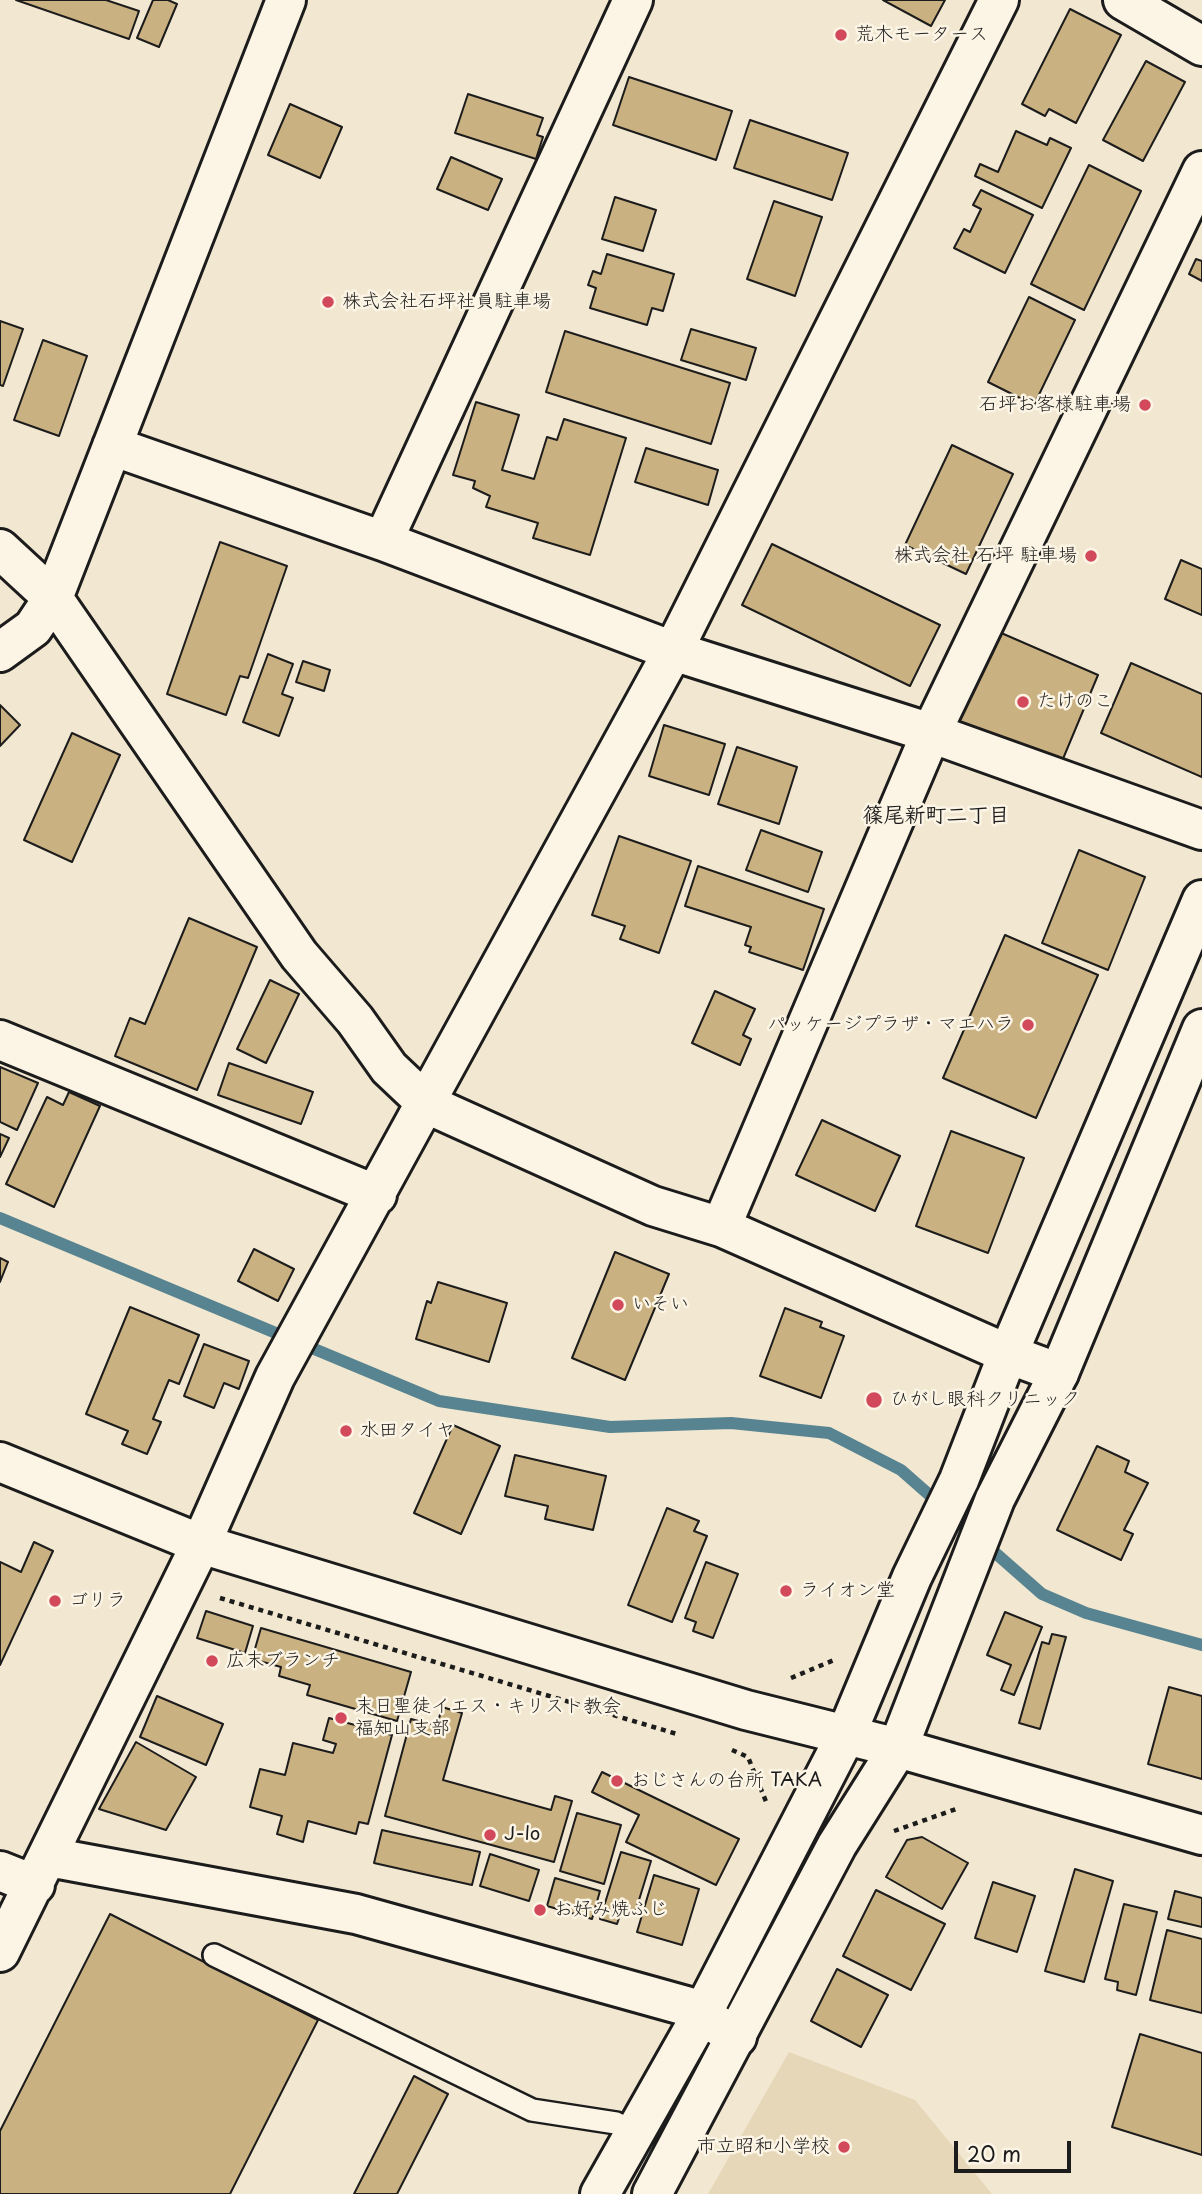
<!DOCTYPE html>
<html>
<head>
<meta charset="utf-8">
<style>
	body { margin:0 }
	#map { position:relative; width:1202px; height:2194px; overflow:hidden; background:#f2e7d1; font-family:"Playpen Sans",sans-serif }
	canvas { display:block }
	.scale { position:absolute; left:954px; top:2141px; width:117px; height:32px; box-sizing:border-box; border:4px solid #1c1c1c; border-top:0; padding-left:9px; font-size:21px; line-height:24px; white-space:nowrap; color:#1c1c1c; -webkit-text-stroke:5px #fcf5e5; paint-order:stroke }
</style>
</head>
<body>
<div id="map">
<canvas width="1202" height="2194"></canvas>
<div class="scale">20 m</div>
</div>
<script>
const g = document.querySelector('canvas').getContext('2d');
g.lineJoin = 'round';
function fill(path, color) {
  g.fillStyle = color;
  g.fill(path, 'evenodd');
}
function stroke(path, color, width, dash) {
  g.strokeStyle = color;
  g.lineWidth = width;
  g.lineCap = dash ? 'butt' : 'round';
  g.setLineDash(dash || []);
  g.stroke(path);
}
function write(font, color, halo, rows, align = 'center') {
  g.font = font + ' "Playpen Sans","Klee One",sans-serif';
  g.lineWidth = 5;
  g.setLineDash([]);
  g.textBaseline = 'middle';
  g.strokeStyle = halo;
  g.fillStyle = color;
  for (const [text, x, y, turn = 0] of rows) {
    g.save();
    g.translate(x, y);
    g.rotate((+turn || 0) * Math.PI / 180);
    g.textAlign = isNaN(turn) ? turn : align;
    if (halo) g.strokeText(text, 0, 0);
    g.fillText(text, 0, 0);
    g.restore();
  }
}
const built = new Path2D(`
	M789 2052 915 2100 992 2194H708Z`);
const stream = new Path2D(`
	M0 1218 439 1401 610 1427 731 1423 829 1433 901 1470 1042 1594 1086 1613 1202 1645`);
const building = new Path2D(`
	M16 0H106L139 11 129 39Z
	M153 0H168L177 4 159 47 137 38Z
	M883 0H945L931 26Z
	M1070 9 1121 35 1076 123 1049 109 1045 116 1022 104Z
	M1146 61 1185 82 1143 161 1103 140Z
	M629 77 732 111 716 160 613 125Z
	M468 94 543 118 537 135 543 137 536 159 455 133Z
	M290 104 342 127 320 178 268 155Z
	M750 120 848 153 832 200 734 168Z
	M1016 131 1047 145 1050 138 1071 148 1042 208 975 176 980 164 998 172Z
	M451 157 502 179 488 210 437 189Z
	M1089 165 1141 191 1084 310 1031 284Z
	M981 190 1033 215 1005 273 954 248 964 229 970 232 981 209 973 205Z
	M615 197 656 210 643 251 602 239Z
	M774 201 822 217 795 296 747 279Z
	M607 254 674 274 663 311 652 308 647 325 590 308 596 288 588 285 593 271 601 274Z
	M1196 259 1202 261V281L1189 274Z
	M1029 297 1075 320 1034 405 988 382Z
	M0 321 23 329 3 386 0 385Z
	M691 329 756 348 746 380 681 360Z
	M565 331 730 383 711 444 546 392Z
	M43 340 87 356 59 436 14 420Z
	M476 402 519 415 502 470 534 479 547 437 557 440 564 419 626 438 590 555 533 538 538 523 486 507 490 496 473 488 475 481 453 475Z
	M952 445 1013 474 966 574 905 545Z
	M646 448 718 470 708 505 635 482Z
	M220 542 287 566 248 678 240 676 226 715 167 694Z
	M772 544 940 625 910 686 742 605Z
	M1181 560 1202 569V615L1165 599Z
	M992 629 1098 675 1060 766 948 730Z
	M268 654 293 664 282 694 293 698 279 736 243 722Z
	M303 661 330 670 324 691 296 682Z
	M1131 663 1202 694V777L1101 733Z
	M0 705 20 725 0 746Z
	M664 725 725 744 709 795 649 776Z
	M72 733 120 755 72 862 24 840Z
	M737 747 797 767 779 824 718 804Z
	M761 830 822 852 808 892 746 870Z
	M619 836 691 861 659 953 620 939 625 926 592 915Z
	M1079 850 1145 877 1108 970 1042 943Z
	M698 866 824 909 803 970 749 952 751 947 745 945 751 927 685 906Z
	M189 918 257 947 197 1090 115 1056 130 1018 145 1024Z
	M1005 935 1098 975 1036 1118 943 1078Z
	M270 980 299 994 266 1063 237 1049Z
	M715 991 755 1009 743 1035 751 1039 740 1065 692 1043Z
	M229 1063 313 1092 301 1124 218 1095Z
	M0 1067 38 1083 17 1130 0 1122Z
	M69 1092 100 1106 54 1207 6 1184 47 1097 63 1105Z
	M822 1120 900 1156 875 1211 796 1175Z
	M951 1131 1024 1158 988 1253 916 1226Z
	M0 1134 9 1138 0 1157Z
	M254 1249 294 1269 278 1301 238 1281Z
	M615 1252 669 1274 625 1380 572 1358Z
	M0 1258 8 1262 0 1282Z
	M438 1282 507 1303 489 1362 416 1339 427 1301 431 1303Z
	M130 1307 199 1335 179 1384 169 1380 153 1419 161 1422 147 1454 122 1444 128 1431 86 1414Z
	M785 1308 822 1322 820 1327 844 1336 821 1398 760 1376Z
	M204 1344 249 1361 239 1389 224 1383 214 1408 184 1396Z
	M453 1425 500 1446 461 1534 414 1513Z
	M1097 1446 1129 1461 1125 1472 1148 1483 1124 1530 1133 1534 1121 1560 1057 1530Z
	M515 1455 606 1476 593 1530 545 1519 548 1506 505 1496Z
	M667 1508 699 1521 694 1531 707 1536 672 1622 628 1605Z
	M34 1542 53 1551 0 1665V1562L21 1572Z
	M706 1562 738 1574 713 1638 693 1631 696 1622 685 1618Z
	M206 1611 253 1626 245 1653 197 1638Z
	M1005 1612 1042 1627 1014 1695 1001 1690 1011 1665 987 1655Z
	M261 1628 411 1672 397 1721 307 1695 310 1685 279 1676 281 1667 252 1659Z
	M1052 1634 1066 1637 1040 1729 1019 1723 1042 1642 1049 1644Z
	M1169 1687 1202 1696V1779L1148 1764Z
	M157 1696 223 1724 206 1765 140 1737Z
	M442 1707 462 1713 443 1780 551 1810 555 1796 572 1801 554 1862 385 1816 411 1719 437 1726Z
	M329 1718 392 1735 368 1824 359 1822 356 1834 308 1821 303 1842 277 1834 282 1816 250 1807 260 1769 285 1775 293 1743 333 1753 336 1744 323 1740Z
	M136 1742 196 1777 166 1830 99 1809Z
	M602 1772 739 1839 716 1885 626 1842 639 1815 592 1792Z
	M577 1813 621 1825 604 1884 560 1871Z
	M382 1830 480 1852 472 1885 374 1863Z
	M922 1837 968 1863 942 1909 886 1877 907 1840Z
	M621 1852 651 1861 635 1913 622 1909 617 1924 600 1919Z
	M490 1854 539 1870 529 1901 480 1886Z
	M1075 1869 1113 1881 1084 1982 1045 1971Z
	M654 1875 699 1889 682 1945 637 1932Z
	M555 1878 600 1891 592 1919 547 1906Z
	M993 1882 1035 1896 1017 1952 975 1938Z
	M876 1890 945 1924 911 1990 843 1956Z
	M1175 1891 1202 1898V1927L1168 1919Z
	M1124 1904 1157 1912 1136 1995 1117 1990 1118 1982 1105 1979Z
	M110 1914 318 2020 230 2194H0V2131Z
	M1167 1930 1202 1939V2013L1150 2000Z
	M837 1969 888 1995 861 2047 811 2021Z
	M1140 2034 1202 2053V2155L1112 2127Z
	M414 2076 448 2094 397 2194H354Z`);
const path = new Path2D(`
	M220 1598 677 1734
	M791 1678 834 1660
	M732 1750 748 1757 767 1804
	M894 1831 959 1808`);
const lane = new Path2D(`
	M214 1955 532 2110 616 2123 634 2131`);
const street = new Path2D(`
	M1123 0 1202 46
	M112 446 383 541 673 651 931 733 1202 830
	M383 541 633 0
	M0 549 53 598 299 955 355 1020 389 1068 427 1104 653 1206 721 1227 1008 1354 1059 1373
	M0 652 33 628 53 598 286 0
	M0 1040 377 1195
	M721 1227 931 733 1202 171
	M49 1857 356 1914 686 2006 737 2037
	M0 1871 35 1885
	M0 1952 201 1544 275 1377 673 651 999 0`);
const secondary = new Path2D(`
	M0 1462 201 1544 746 1710 898 1748 1202 1835
	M600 2194 702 2014 846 1735 912 1577 959 1480 1008 1354 1202 900
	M652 2194 837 1845 898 1748 995 1499 1059 1373 1202 1029`);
const markers = [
	[841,35,7,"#d1495b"],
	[328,302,7,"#d1495b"],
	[1145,405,7,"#d1495b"],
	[1091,556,7,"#d1495b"],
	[1023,702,7,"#d1495b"],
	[1028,1025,7,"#d1495b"],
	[618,1305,7,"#d1495b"],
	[874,1400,9,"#d1495b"],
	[346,1431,7,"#d1495b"],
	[786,1591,7,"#d1495b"],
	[55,1601,7,"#d1495b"],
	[212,1661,7,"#d1495b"],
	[341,1718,7,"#d1495b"],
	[617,1781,7,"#d1495b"],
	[490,1835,7,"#d1495b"],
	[540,1910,7,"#d1495b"],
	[844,2147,7,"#d1495b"]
];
const poiNames = [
	["荒木モータース",855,35],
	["株式会社石坪社員駐車場",342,302],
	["石坪お客様駐車場",1131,405,"right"],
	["株式会社 石坪 駐車場",1077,556,"right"],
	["たけのこ",1037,702],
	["パッケージプラザ・マエハラ",1014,1025,"right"],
	["いそい",632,1305],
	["ひがし眼科クリニック",890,1400],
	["水田タイヤ",360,1431],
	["ライオン堂",800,1591],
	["ゴリラ",69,1601],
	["広末ブランチ",226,1661],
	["末日聖徒イエス・キリスト教会",355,1707],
	["福知山支部",355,1729],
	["おじさんの台所 TAKA",631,1781],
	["J-lo",504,1835],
	["お好み焼ふじ",554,1910],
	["市立昭和小学校",830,2147,"right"]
];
const neighbourhoodNames = [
	["篠尾新町二丁目",936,816]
];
fill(built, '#e6d7b9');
stroke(stream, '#578490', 12);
fill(building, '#cab181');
stroke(building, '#1c1c1c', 2);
stroke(lane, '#1c1c1c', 26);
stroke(street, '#1c1c1c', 44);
stroke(secondary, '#1c1c1c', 44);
stroke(path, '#1c1c1c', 4.5, [5, 5]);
stroke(lane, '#fcf5e5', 21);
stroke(street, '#fcf5e5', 38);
stroke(secondary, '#fcf5e5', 38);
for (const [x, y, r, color] of markers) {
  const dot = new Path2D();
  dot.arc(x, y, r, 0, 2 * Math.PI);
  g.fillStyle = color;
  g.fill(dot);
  stroke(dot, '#fcf5e5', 2.5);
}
write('19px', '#1c1c1c', '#fcf5e5', poiNames, 'left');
write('bold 21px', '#1c1c1c', '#fcf5e5', neighbourhoodNames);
</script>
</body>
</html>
